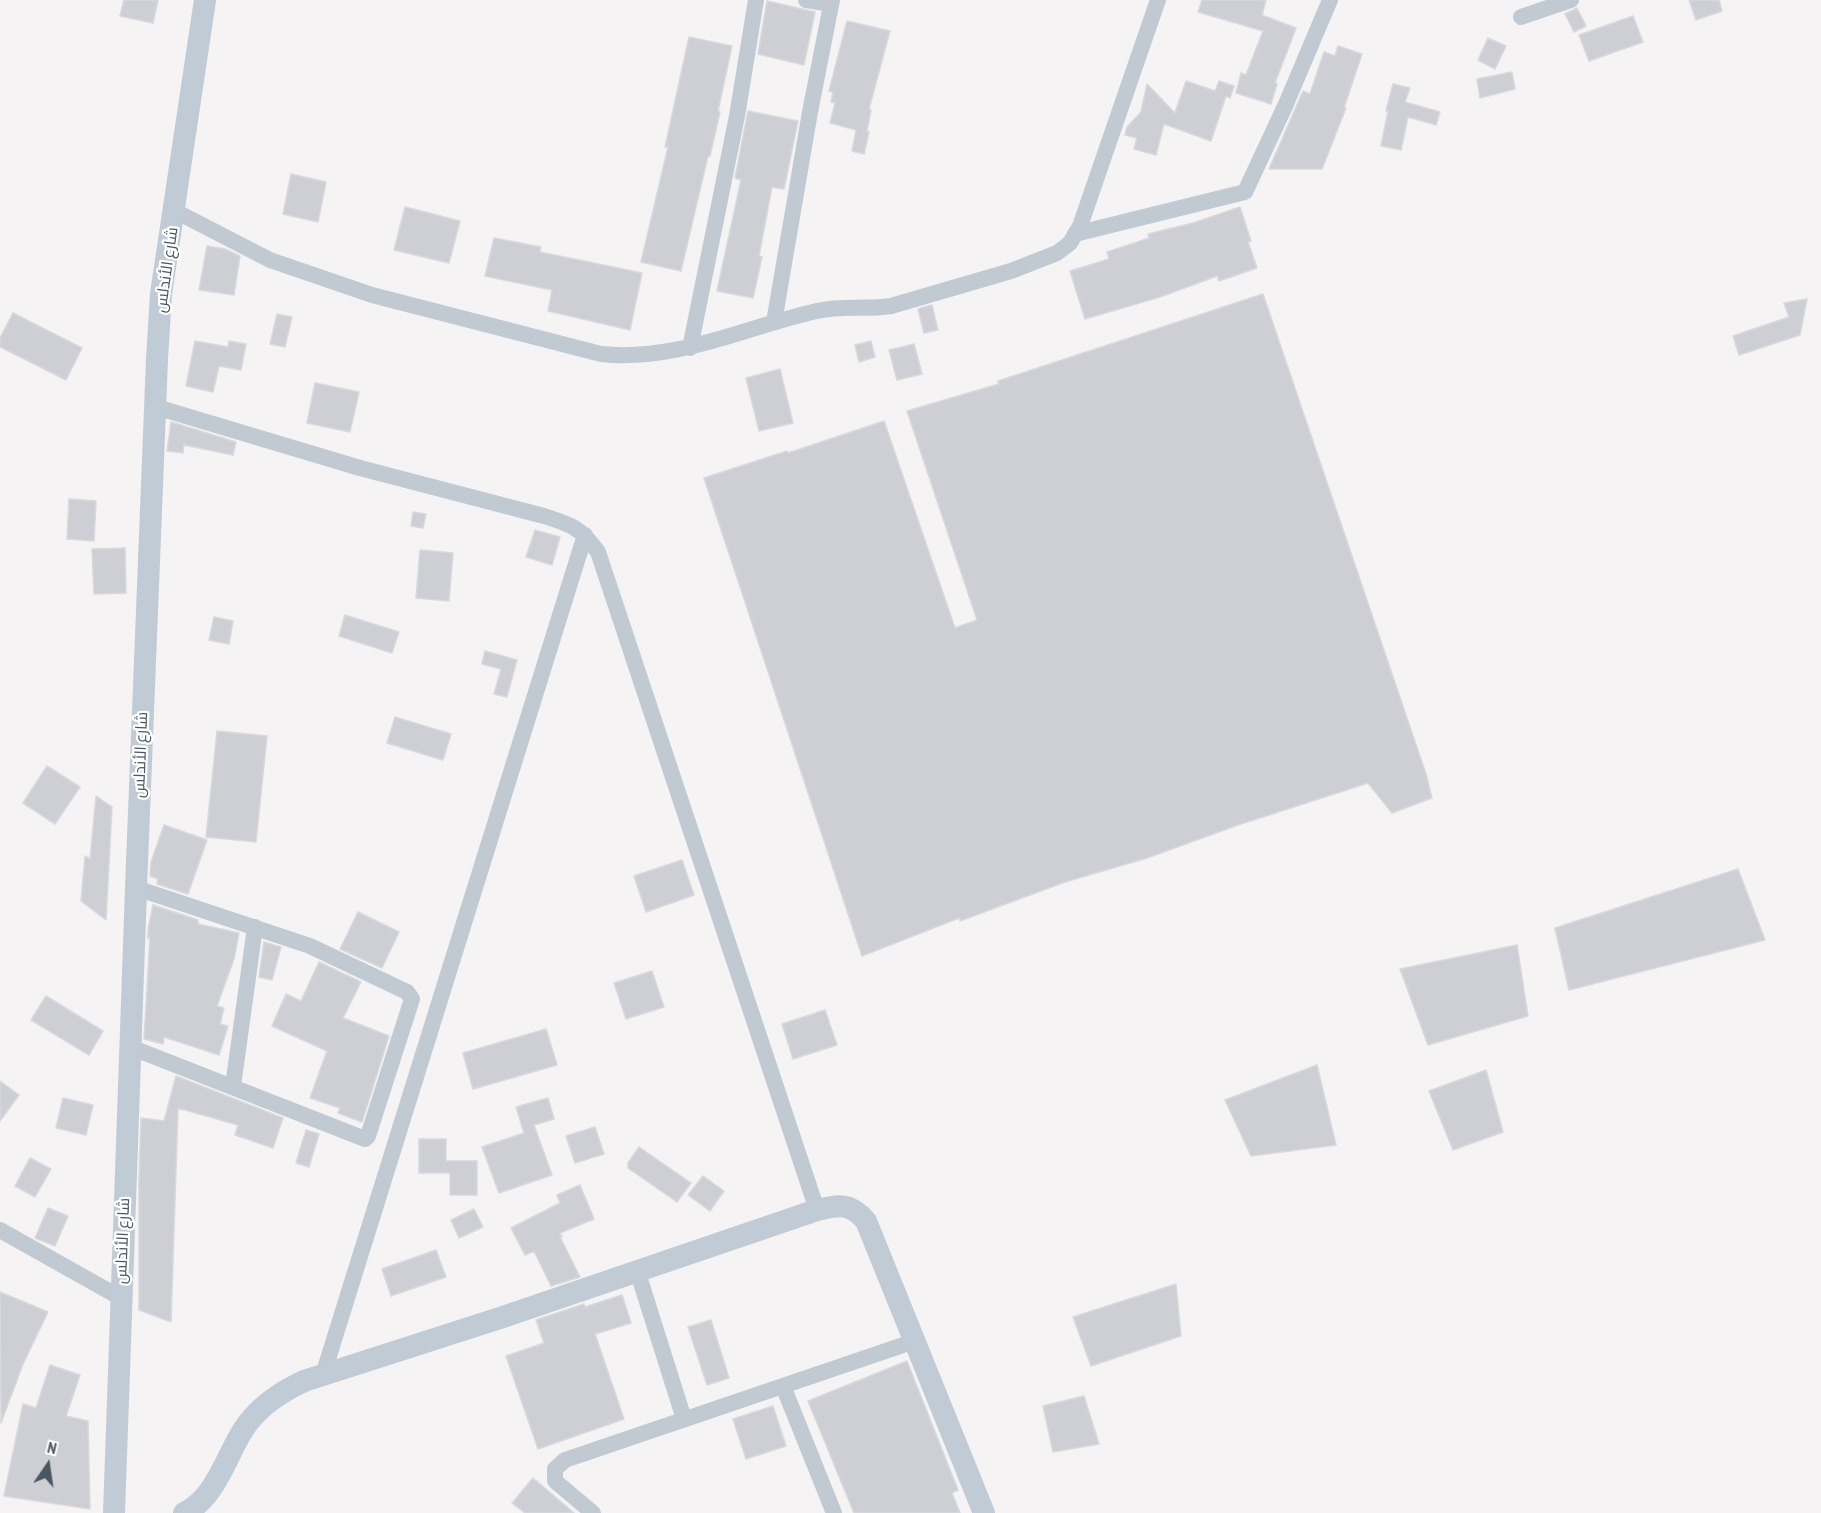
<!DOCTYPE html>
<html>
<head>
<meta charset="utf-8">
<style>
	body { margin:0 }
	#map { position:relative; width:1821px; height:1513px; overflow:hidden; background:#f5f3f3; font-family:"PT Sans Narrow",sans-serif }
	canvas { display:block }
	.north { position:absolute; left:18px; top:1435px; width:60px; height:60px; -webkit-text-stroke:4px #fff; paint-order:stroke; rotate:13deg; font-size:16px; font-weight:700; line-height:24px; text-align:center; color:#4a5661 }
	.north::after { content:''; display:block; margin:auto; width:21px; height:27px; background:#4a5661; clip-path:polygon(50% 0,100% 100%,50% 72%,0 100%) }
</style>
</head>
<body>
<div id="map">
<canvas width="1821" height="1513"></canvas>
<div class="north">N</div>
</div>
<script>
const g = document.querySelector('canvas').getContext('2d');
g.lineJoin = 'round';
function fill(path, color) {
  g.fillStyle = color;
  g.fill(path, 'evenodd');
}
function stroke(path, color, width, dash) {
  g.strokeStyle = color;
  g.lineWidth = width;
  g.lineCap = dash ? 'butt' : 'round';
  g.setLineDash(dash || []);
  g.stroke(path);
}
function write(font, color, halo, rows, align = 'center') {
  g.font = font + ' "PT Sans Narrow",Cairo,sans-serif';
  g.lineWidth = 4.5;
  g.setLineDash([]);
  g.textBaseline = 'middle';
  g.strokeStyle = halo;
  g.fillStyle = color;
  for (const [text, x, y, turn = 0] of rows) {
    g.save();
    g.translate(x, y);
    g.rotate((+turn || 0) * Math.PI / 180);
    g.textAlign = isNaN(turn) ? turn : align;
    if (halo) g.strokeText(text, 0, 0);
    g.fillText(text, 0, 0);
    g.restore();
  }
}
const building = new Path2D(`
	M124 0H158L153 23 120 16Z
	M1202 0H1266L1262 15 1296 28 1275 83 1277 84 1271 104 1236 93 1241 73 1246 75 1263 31 1198 12Z
	M1689 0H1719L1722 11 1696 20Z
	M767 1 815 12 804 65 758 54Z
	M1577 8 1586 26 1574 32 1565 14Z
	M1633 16 1643 42 1589 61 1579 35Z
	M847 21 890 31 869 109 871 110 867 131 869 132 864 154 852 151 856 130 830 123 835 103 831 102 833 92 829 91Z
	M689 37 732 46 718 111 720 112 710 156H708L681 271 641 262 668 147H665Z
	M1488 38 1506 46 1495 69 1478 60Z
	M1338 46 1362 54 1344 108H1346L1322 169H1269L1303 91 1310 94 1324 52 1335 56Z
	M1512 72 1515 89 1480 98 1477 79Z
	M1186 81 1215 91 1219 81 1234 86 1230 98 1226 96 1211 141 1164 124 1156 155 1134 149 1137 138 1125 135 1127 127 1141 112 1147 84 1175 113Z
	M1393 84 1410 88 1405 102 1440 112 1436 125 1408 117 1401 150 1381 146 1388 111H1386Z
	M748 111 798 121 784 189 772 187 759 256 762 257 753 298 717 291 741 180 735 178Z
	M291 174 326 182 318 222 283 214Z
	M405 207 460 221 449 263 394 250Z
	M1240 207 1251 241 1248 242 1257 268 1219 281 1217 276 1160 297 1085 319 1070 271 1109 259 1107 252 1149 238 1148 234 1193 223Z
	M494 238 541 247 540 252 642 273 630 330 548 311 552 290 485 276Z
	M207 246 225 249 240 256 234 295 199 290Z
	M1263 294 1426 774 1432 798 1392 813 1368 783 1238 825 1147 858 1065 882 960 921 959 918 862 956 704 478 787 451 788 453 884 421 955 628 977 620 907 411 999 384 998 381Z
	M1807 299 1800 335 1739 355 1733 336 1789 317 1784 303Z
	M932 305 938 330 924 333 918 309Z
	M13 313 82 348 66 380 0 347V338Z
	M277 314 292 317 285 347 270 344Z
	M195 341 228 347 229 341 246 344 241 370 219 366 213 392 186 386Z
	M871 341 875 357 859 362 855 345Z
	M914 344 922 374 897 380 889 350Z
	M780 369 793 423 759 431 746 378Z
	M315 383 359 392 350 432 307 423Z
	M171 422 236 442 233 455 184 445 183 453 167 451Z
	M69 499 96 501 94 541 67 539Z
	M413 512 426 514 423 528 411 526Z
	M535 530 560 537 552 565 526 557Z
	M125 548 126 593 94 594 92 549Z
	M420 550 453 553 449 601 416 598Z
	M345 615 399 632 392 653 339 636Z
	M214 617 233 621 229 644 209 640Z
	M485 651 517 660 507 697 494 694 501 669 482 664Z
	M395 717 451 734 443 760 387 743Z
	M217 731 267 736 256 842 206 837Z
	M47 766 80 787 55 824 23 803Z
	M96 796 112 807 106 920 81 901 85 856 90 859Z
	M164 825 207 840 188 894 157 884 158 879 150 876 151 862Z
	M682 860 694 895 646 912 634 876Z
	M1738 869 1765 940 1569 990 1555 928Z
	M153 905 198 920V924L239 933 234 959 217 1006 224 1008 220 1024 228 1026 219 1055 164 1037 163 1044 144 1039 150 938H148V930Z
	M358 912 399 932 382 968 340 949Z
	M264 942 281 947 272 980 259 977Z
	M1517 945 1528 1016 1428 1045 1400 969Z
	M319 962 361 982 343 1018 389 1036 362 1122 338 1113 340 1108 310 1098 327 1051 272 1026 286 994 301 1001Z
	M652 971 664 1007 626 1019 614 983Z
	M46 996 103 1031 89 1055 31 1020Z
	M825 1010 837 1045 793 1059 782 1024Z
	M546 1029 557 1065 473 1089 463 1053Z
	M1317 1065 1336 1145 1251 1156 1225 1100Z
	M1486 1070 1503 1132 1453 1150 1429 1091Z
	M176 1076 283 1118 273 1148 235 1135 238 1125 178 1108 171 1322 139 1310V1181L141 1118 164 1121Z
	M0 1081 19 1095 0 1121Z
	M63 1098 93 1105 86 1135 56 1128Z
	M548 1098 554 1119 534 1125 552 1175 499 1193 482 1147 524 1133 516 1107Z
	M595 1127 604 1154 575 1163 566 1136Z
	M306 1130 319 1134 309 1167 296 1163Z
	M419 1139H446V1161H477V1195H450V1173H419Z
	M639 1147 691 1183 677 1202 628 1168V1163Z
	M30 1158 51 1169 35 1197 15 1186Z
	M703 1176 724 1191 710 1211 688 1195Z
	M580 1185 594 1219 560 1233 562 1237H560L580 1277 551 1286 534 1251 525 1255 511 1228 560 1203 557 1195Z
	M48 1208 68 1216 55 1246 35 1238Z
	M474 1209 483 1227 459 1238 451 1220Z
	M436 1250 446 1277 391 1296 382 1269Z
	M1176 1284 1181 1336 1091 1366 1073 1317Z
	M0 1292 48 1312 23 1364 1 1423Z
	M622 1295 631 1323 595 1334 624 1419 538 1449 506 1356 544 1343 536 1320 584 1304 585 1307Z
	M711 1320 729 1378 707 1385 688 1327Z
	M907 1361 958 1490 952 1493 960 1513H854L808 1401Z
	M50 1365 80 1375 66 1416 88 1421 90 1509 4 1496 23 1404 36 1408Z
	M1084 1396 1099 1444 1053 1452 1043 1406Z
	M773 1406 786 1446 746 1459 733 1419Z
	M533 1478 574 1513H525L512 1503Z`);
const minor = new Path2D(`
	M806 0 831 4
	M1521 17 1571 0
	M175 211 270 260 372 295 601 354C677 362 745 327 817 311 843 305 865 310 891 306L1011 271 1057 253 1070 243 1080 226 1158 0
	M1075 234 1245 192 1286 104 1330 0
	M774 322 810 112 832 0
	M690 348 737 116 756 0
	M156 407 360 468 544 516C572 525 580 527 598 552L817 1210
	M130 1047 365 1139 368 1136 412 999 407 992 310 946 136 888
	M233 1086 255 927
	M0 1230 121 1298
	M637 1270 684 1419
	M323 1375 585 535
	M783 1386 834 1513
	M593 1513 555 1481V1469L565 1460 915 1341`);
const secondary = new Path2D(`
	M114 1513 136 888 157 359 161 294 205 0
	M184 1513C215 1499 226 1457 243 1430 258 1407 279 1393 304 1381L500 1318 817 1210C839 1205 850 1202 866 1221L984 1513`);
const streetNames = [
	["شارع الأندلس",167,270,-82],
	["شارع الأندلس",141,755,-88],
	["شارع الأندلس",123,1241,-88]
];
fill(building, '#cdcfd5');
stroke(building, '#d7d9de', 1.5);
stroke(minor, '#c1cad2', 16);
stroke(secondary, '#c1cbd6', 22);
write('16px', '#4a5661', '#fff', streetNames);
</script>
</body>
</html>
